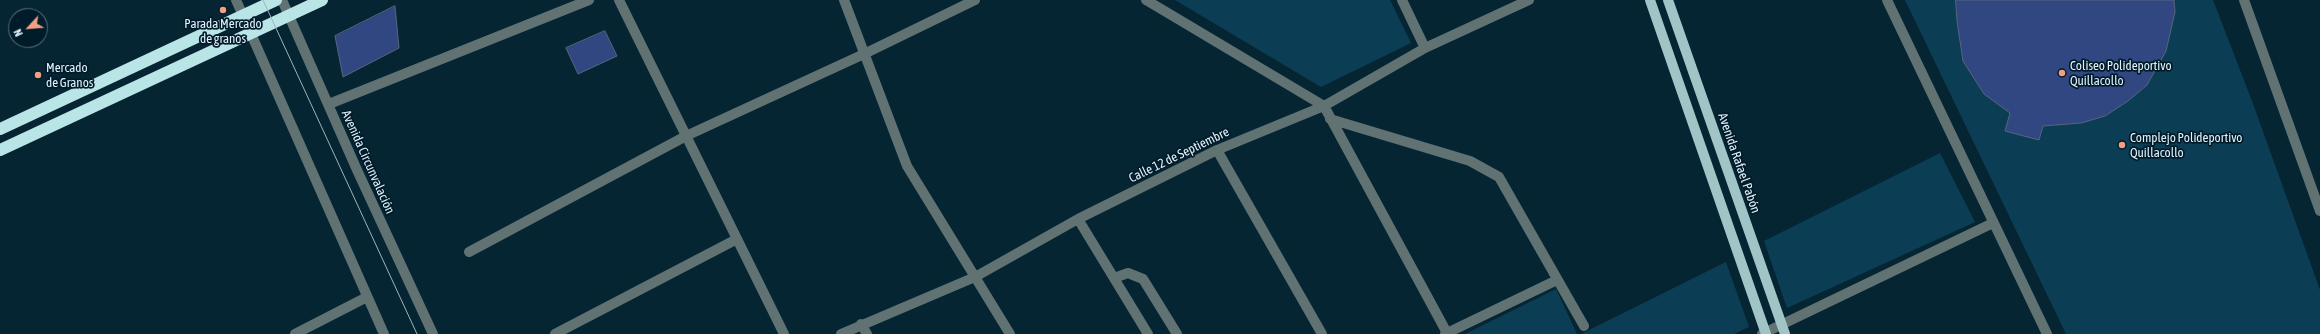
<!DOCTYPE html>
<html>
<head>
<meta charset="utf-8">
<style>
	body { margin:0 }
	#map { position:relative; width:2320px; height:334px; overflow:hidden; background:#062533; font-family:"Asap Condensed",sans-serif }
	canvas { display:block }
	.north { position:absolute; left:8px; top:8px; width:40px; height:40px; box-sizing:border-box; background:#001b29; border:1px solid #5a717d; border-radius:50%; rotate:244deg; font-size:11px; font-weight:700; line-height:16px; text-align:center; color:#e1f2fc }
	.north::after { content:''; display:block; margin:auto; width:14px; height:18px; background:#f39f82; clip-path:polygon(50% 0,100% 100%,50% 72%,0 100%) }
</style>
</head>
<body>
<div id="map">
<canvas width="2320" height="334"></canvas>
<div class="north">N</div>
</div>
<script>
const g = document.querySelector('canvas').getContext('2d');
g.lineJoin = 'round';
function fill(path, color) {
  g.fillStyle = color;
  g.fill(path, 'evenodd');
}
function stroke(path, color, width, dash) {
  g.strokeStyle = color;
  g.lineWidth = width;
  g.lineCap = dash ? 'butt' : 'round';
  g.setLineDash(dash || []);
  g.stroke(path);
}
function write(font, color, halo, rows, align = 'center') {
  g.font = font + ' "Asap Condensed",sans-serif';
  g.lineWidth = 3.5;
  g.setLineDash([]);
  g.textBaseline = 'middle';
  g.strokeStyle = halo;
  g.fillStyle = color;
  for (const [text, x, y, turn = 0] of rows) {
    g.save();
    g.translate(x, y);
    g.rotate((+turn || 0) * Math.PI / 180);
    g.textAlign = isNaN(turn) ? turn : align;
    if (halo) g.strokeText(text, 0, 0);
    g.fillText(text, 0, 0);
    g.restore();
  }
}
const green = new Path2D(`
	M1175 0H1390L1411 43 1321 87Z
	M1905 0H2213L2252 101 2320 290V334H2066Z
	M1940 153 1975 222 1787 308 1764 241Z
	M1726 262 1749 327 1734 334H1581Z
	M1556 289 1577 334H1465Z`);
const building = new Path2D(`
	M1956 0H2174L2175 12 2166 51 2147 85 2128 101 2105 116 2081 123 2043 126 2039 140 2005 131 2010 113 1984 94 1963 61 1957 21Z
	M395 6 399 48 343 77 335 36Z
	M605 31 617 56 578 74 566 48Z`);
const minor = new Path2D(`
	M236 0 384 334
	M282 0 357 170 433 334
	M619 0 784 334
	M844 0 907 166 1010 334
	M1146 0 1324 106 1447 333
	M1402 0 1425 48
	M1887 0 2047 334
	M2244 0 2320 211
	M329 104 589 0
	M1330 119 1470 161 1499 177 1584 326
	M1217 150 1322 334
	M1078 219 1148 334
	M469 252 686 136 864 54 975 0
	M1114 278 1128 273 1143 279 1177 334
	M861 324 867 334
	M295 334 367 297
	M555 334 737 239
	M841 334 975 277 1078 219 1217 150 1324 106 1425 48 1529 0
	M1445 334 1557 280
	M1762 334 1993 223`);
const major = new Path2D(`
	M1650 0 1766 334
	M1668 0 1785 334`);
const highway = new Path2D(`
	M0 129 276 0
	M0 150 322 0`);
const tram = new Path2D(`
	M263 0 417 334`);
const markers = [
	[223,10,4,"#f39f82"],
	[2062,73,4,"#f39f82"],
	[38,75,4,"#f39f82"],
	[2122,145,4,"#f39f82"]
];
const poiNames = [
	["Parada Mercado",223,24,"center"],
	["de granos",223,39,"center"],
	["Coliseo Polideportivo",2070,66],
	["Quillacollo",2070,81],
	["Mercado",46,68],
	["de Granos",46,83],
	["Complejo Polideportivo",2130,138],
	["Quillacollo",2130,153]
];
const streetNames = [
	["Calle 12 de Septiembre",1179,155,-26],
	["Avenida Circunvalación",368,162,66],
	["Avenida Rafael Pabón",1739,163,71]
];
fill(green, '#0b3e54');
fill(building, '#314781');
stroke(building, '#58647e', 1);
stroke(minor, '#617273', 10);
stroke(major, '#a1c4c6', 10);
stroke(highway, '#bae5e7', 12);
stroke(tram, '#9fb4bf', 1);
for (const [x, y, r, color] of markers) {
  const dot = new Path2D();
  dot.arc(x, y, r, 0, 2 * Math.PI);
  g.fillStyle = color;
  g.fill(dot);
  stroke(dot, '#001b29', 1.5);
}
write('13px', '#e1f2fc', '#001b29', poiNames, 'left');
write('13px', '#e1f2fc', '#001b29', streetNames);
</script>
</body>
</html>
